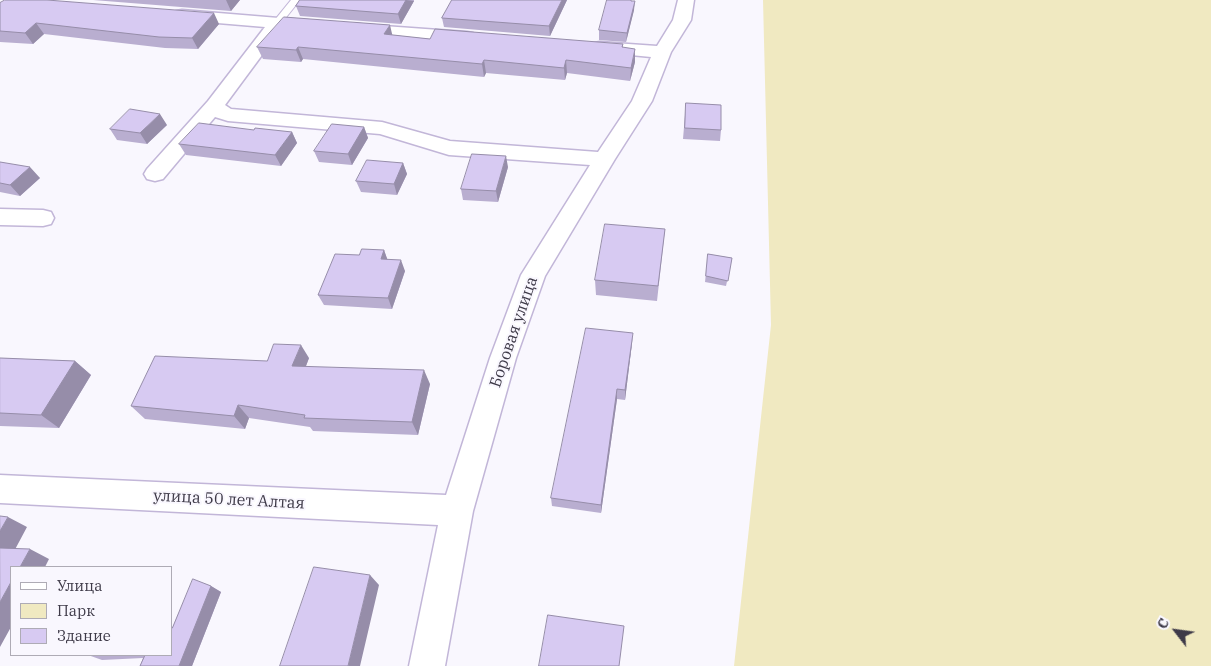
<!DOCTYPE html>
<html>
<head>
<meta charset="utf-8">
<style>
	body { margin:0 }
	#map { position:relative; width:1211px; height:666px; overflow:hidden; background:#f9f7fe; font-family:"IBM Plex Serif",serif }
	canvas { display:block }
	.legend { position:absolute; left:10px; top:566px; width:162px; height:90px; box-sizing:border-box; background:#f9f7fe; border:1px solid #aeabb5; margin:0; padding:6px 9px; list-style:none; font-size:15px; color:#3e3a48 }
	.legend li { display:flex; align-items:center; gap:10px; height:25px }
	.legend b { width:25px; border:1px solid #aeabb5 }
	.north { position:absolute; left:1151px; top:606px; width:50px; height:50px; -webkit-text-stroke:4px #f9f7fe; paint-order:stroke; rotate:300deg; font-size:14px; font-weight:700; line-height:20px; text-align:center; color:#3e3a48 }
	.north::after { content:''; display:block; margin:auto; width:18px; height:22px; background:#3e3a48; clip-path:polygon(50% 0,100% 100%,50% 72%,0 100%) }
</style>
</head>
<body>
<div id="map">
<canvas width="1211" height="666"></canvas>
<ul class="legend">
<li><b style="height:6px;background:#fff"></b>Улица</li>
<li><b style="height:14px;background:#f0e9c1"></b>Парк</li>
<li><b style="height:14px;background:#d7caf2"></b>Здание</li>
</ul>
<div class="north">С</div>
</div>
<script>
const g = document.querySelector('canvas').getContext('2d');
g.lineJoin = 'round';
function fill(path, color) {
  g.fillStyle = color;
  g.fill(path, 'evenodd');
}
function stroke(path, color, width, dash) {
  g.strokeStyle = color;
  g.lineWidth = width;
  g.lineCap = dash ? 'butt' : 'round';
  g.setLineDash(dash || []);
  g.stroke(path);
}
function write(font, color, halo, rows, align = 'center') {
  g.font = font + ' "IBM Plex Serif",serif';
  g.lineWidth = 4;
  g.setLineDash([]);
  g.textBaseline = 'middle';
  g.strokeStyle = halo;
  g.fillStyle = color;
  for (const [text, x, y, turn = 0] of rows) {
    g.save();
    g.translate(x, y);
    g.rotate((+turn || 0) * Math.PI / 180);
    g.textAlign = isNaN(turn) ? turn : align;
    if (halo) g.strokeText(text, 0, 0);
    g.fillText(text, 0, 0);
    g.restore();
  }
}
const green = new Path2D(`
	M763 0H1211V666H734L771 325Z`);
const service = new Path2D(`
	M291 0H300L280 25H274V21Z`);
const minor = new Path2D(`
	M678 0H694L691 20 671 52 652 101 615 159 545 276 516 358 473 511 445 666H409L438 525 0 503V475L446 495 490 358 521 275 590 165 449 155 380 134 228 121 215 117 163 179 155 181 147 179 144 174 147 169 208 101 265 27 182 20 176 19 174 15 176 11 182 10 315 21 321 22 324 26 321 30 315 31 282 28 225 105 231 109 382 122 450 141 598 152 632 101 651 57 600 52 594 51 591 47 594 43 600 42 657 46 673 20Z
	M356 24 467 32 473 33 476 37 473 41 467 42 350 33 347 29 350 25Z
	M0 209 43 210 51 212 54 218 51 224 43 226 0 225Z`);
const wall = new Path2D(`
	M93 0H240L231 11Z
	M300 0H414V1L401 24 300 16 296 6Z
	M452 0H567L550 36 444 27 442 18Z
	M633 1 634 10 626 42 599 40V30Z
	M0 3 219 24 198 49 165 48 44 34 33 44 0 42Z
	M392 35 430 39 623 44V48L635 62 630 81 567 73 565 80 486 73 484 77 303 59 301 62 263 59 257 47Z
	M686 103 721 130 720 141 683 139Z
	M167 125 147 144 117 140 110 129Z
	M364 127 368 138 352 165 319 162 314 151Z
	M254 130 292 132 297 143 281 166 186 155 179 144Z
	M0 162 40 178 20 196 0 192Z
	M403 163 407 174 397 195 361 192 356 181Z
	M508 167 498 202 463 200 461 189Z
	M665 229 657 301 596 295 595 280Z
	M384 250 387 259 405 271 392 309 324 305 318 295 359 255Z
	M708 254 732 258 726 286 705 282Z
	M632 343 625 400 617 399 601 513 552 506 551 498Z
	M0 358 75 361 91 375 59 428 0 426Z
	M309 358 306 366 430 384 418 435 313 431 310 427 249 418 245 429 145 419 131 406 267 361Z
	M211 586 221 592 192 666H140L143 658 102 660 88 655H171L172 628Z`);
const shadedWall = new Path2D(`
	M226 0H240L231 11Z
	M406 0 414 1 401 24 398 14Z
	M562 0H567L550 36 549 26Z
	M635 1 634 10 626 42 627 33Z
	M214 13 219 24 198 49 192 38Z
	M36 23 44 34 33 44 25 33Z
	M390 25 393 38 384 34Z
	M298 47 303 59 301 62 296 50Z
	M635 49V62L630 81 631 68Z
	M484 60 486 73 484 77 482 64Z
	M566 60 567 73 565 80 564 68Z
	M160 114 167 125 147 144 140 133Z
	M364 127 368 138 352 165 348 154Z
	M292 132 297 143 281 166 275 155Z
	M506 156 508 167 498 202 496 191Z
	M403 163 407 174 397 195 394 184Z
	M30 167 40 178 20 196 10 185Z
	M384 250 388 261 381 259Z
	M401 260 405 271 392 309 388 298Z
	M633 333 632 343 625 400V390Z
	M301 345 309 358 301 379 292 366Z
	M75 361 91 375 59 428 41 415Z
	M424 370 430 384 418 435 412 422Z
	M617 389V399L601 513V505Z
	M238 405 249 418 245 429 234 416Z
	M8 517 27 527 11 557 0 552V531Z
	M30 549 49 559 45 567H20Z
	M370 575 379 585 360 666H348Z
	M11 582V627L0 647V602Z
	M211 586 221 592 192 666H179Z`);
const building = new Path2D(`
	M5 0H47L214 13 192 38 159 37 36 23 25 33 0 31V3Z
	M300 0H406L398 14 296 6Z
	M452 0H562L549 26 442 18Z
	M607 0H631V1H635L627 33 599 30Z
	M284 17 390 25 384 34 430 39 435 29 623 44 622 47 635 49 631 68 566 60 564 68 484 60 482 64 298 47 296 50 257 47Z
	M686 103 721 105V130L685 128Z
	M130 109 160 114 140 133 110 129Z
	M199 123 254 130 255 128 292 132 275 155 179 144Z
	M332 124 364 127 348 154 314 151Z
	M472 154 506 156 496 191 461 189Z
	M367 160 403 163 394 184 356 181Z
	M0 162 30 167 10 185 0 183Z
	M605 224 665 229 658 286 595 280Z
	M362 249 384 250 381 259 401 260 388 298 318 295 335 254 359 255Z
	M708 254 732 258 728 281 706 276Z
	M586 328 633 333 625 390 617 389 601 505 551 498Z
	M274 344 301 345 292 366 424 370 412 422 304 418 305 415 238 405 234 416 131 406 155 356 267 361Z
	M0 358 75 361 41 415 0 413Z
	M0 516 8 517 0 531Z
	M0 548 30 549 20 567H11V582L0 602Z
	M314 567 370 575 348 666H280Z
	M193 579 211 586 179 666H140L145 655H171V628H172Z
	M548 615 624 626 619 666H539Z`);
const streetNames = [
	["Боровая улица",514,332,-71],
	["улица 50 лет Алтая",229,500,3]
];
fill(green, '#f0e9c1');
stroke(service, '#c2b6d8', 2);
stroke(minor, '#c2b6d8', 3);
fill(service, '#fff');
fill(minor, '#fff');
fill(wall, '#b9aed0');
fill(shadedWall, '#968da9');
fill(building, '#d7caf2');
stroke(building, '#968da9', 1);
write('16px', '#3e3a48', '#f9f7fe', streetNames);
</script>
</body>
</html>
